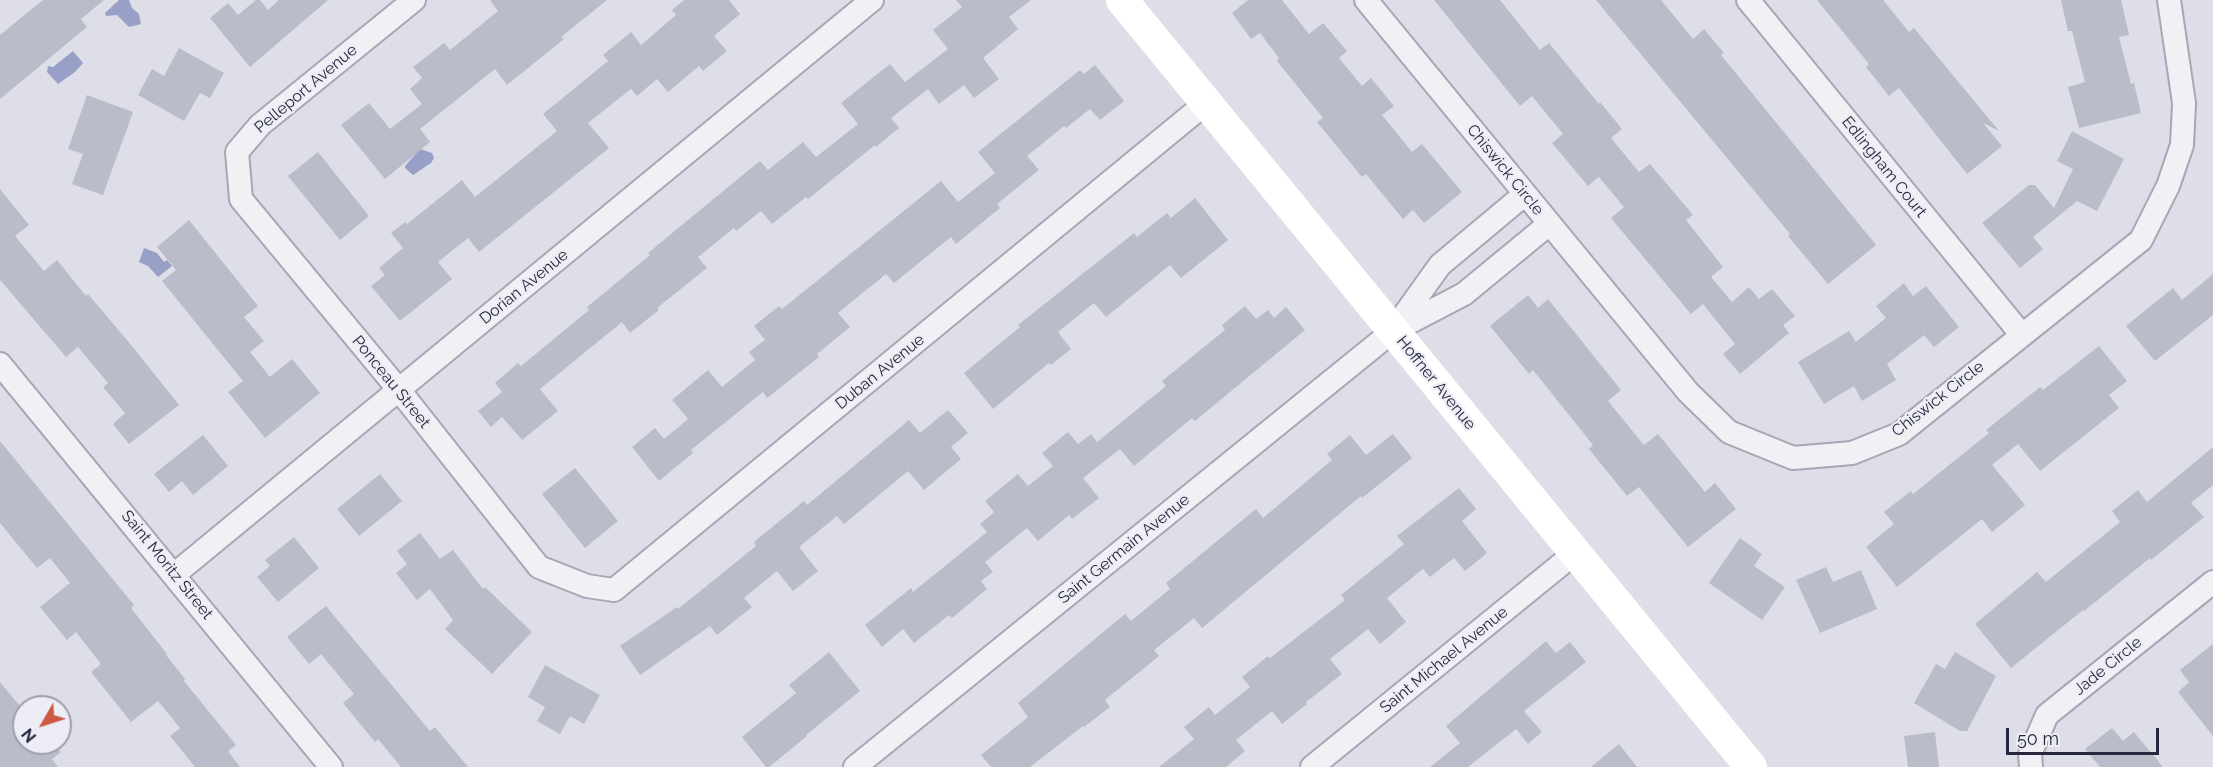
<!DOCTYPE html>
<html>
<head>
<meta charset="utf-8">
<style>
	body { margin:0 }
	#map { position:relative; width:2213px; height:767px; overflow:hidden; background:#dddee7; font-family:Raleway,sans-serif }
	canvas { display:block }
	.north { position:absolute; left:12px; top:695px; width:60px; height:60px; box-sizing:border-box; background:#ededf5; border:2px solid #9e9eac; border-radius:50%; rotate:231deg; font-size:16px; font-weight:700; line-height:24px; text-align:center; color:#27283e }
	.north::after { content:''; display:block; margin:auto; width:21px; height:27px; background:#cd5942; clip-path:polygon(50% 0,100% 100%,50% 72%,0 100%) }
	.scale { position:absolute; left:2006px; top:728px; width:153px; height:27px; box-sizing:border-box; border:3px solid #27283e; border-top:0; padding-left:8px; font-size:18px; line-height:21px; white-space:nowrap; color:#27283e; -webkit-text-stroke:4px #ededf5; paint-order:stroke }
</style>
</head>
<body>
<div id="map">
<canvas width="2213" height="767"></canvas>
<div class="north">N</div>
<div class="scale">50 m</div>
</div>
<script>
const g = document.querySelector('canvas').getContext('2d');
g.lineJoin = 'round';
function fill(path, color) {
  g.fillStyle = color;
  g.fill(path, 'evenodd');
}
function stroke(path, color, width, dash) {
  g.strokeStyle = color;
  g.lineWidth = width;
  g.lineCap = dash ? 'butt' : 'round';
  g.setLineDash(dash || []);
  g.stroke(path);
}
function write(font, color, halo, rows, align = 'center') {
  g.font = font + ' Raleway,sans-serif';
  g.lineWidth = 4.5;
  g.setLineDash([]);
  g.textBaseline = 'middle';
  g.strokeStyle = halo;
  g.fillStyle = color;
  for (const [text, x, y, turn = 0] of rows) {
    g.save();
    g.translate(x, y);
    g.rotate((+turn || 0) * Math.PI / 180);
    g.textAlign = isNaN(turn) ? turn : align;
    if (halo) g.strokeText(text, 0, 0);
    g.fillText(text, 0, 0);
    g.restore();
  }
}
const water = new Path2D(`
	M119 0H129L132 8 139 14 141 24 129 27 117 15 106 16 105 13Z
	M73 51 83 63 75 72 58 84 47 72 48 66 53 67Z
	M420 149 432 153 434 158 431 163 413 175 405 168V166Z
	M144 248 157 253 164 262 167 260 172 266 158 277 148 266 139 262Z`);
const building = new Path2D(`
	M43 0H104L81 19 87 27 0 99V35Z
	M256 0H260L268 10 279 0H328L250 67 210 18 228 3 238 15Z
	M490 0H607L561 37 564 39 507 85 495 69 420 129 430 142 385 179 341 125 369 103 390 129 422 104 410 89 422 78 413 67 444 43 450 50 498 11Z
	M684 0H729L740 14 714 36 727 51 703 71 699 66 668 92 657 79 637 96 631 89 588 123 609 148 479 252 468 238 438 262 452 279 400 321 371 286 385 275 379 268 403 248 391 233 405 222 407 224 462 180 475 197 557 131 543 114 608 61 603 55 631 32 641 45 676 15 672 10Z
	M956 0H1031L1009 17 1018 29 983 58 999 79 974 98 964 85 939 104 928 89 891 118 899 128 876 147 875 145 808 199 806 197 772 224 761 211 736 231 734 228 698 257 707 268 657 308 659 310 630 333 622 322 540 389 558 411 522 440 502 417 491 427 478 411 502 392 495 383 518 363 521 366 589 310 587 307 650 255 648 253 711 201 760 161 768 170 803 142 816 157 858 124 841 103 890 64 905 82 948 49 933 30 962 7Z
	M1248 0H1282L1309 34 1323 23 1347 51 1339 58 1362 86 1371 78 1394 106 1382 115 1412 152 1422 144 1462 192 1424 223 1413 210 1403 219 1366 174 1362 177 1317 122 1323 118 1277 61 1279 58 1260 33 1251 39 1232 13Z
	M1434 0H1500L1540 50 1549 43 1599 104 1600 102 1622 129 1611 138 1639 172 1650 164 1693 215 1686 220 1723 267 1711 277 1732 302 1749 287 1759 299 1772 289 1795 316 1783 325 1789 333 1740 374 1723 354 1735 344 1703 304 1691 314 1611 218 1624 207 1599 177 1588 186 1552 143 1563 134 1532 96 1520 106Z
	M1596 0H1661L1693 39 1704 29 1724 53 1721 55 1876 245 1828 284 1788 236 1790 234Z
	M1817 0H1883L1909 32 1914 28 1966 91 1999 131 1983 123 2002 146 1967 174 1899 88 1889 96 1866 67 1869 64Z
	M2061 0H2121L2129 35 2119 37 2131 84 2134 83 2141 113 2079 128 2068 87 2085 82 2072 31H2068Z
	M179 48 224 73 210 98 200 93 184 121 138 95 152 69 164 76Z
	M1095 65 1124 101 1100 120 1090 109 1066 128 1064 126 1027 156 1039 170 997 204 1000 208 956 244 951 237 894 283 886 274 838 313 850 327 817 354 819 357 767 398 763 392 691 450 693 453 659 481 632 447 655 428 664 439 688 419 672 400 708 370 722 387 755 360 749 352 765 340 754 326 779 306 782 309 941 181 958 202 995 173 978 152 1080 70 1084 74Z
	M87 95 133 112 103 195 72 184 83 154 68 149Z
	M2072 131 2124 159 2097 211 2077 201 2033 237 2043 249 2020 268 1982 223 2029 185H2035L2054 208 2073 169 2057 161Z
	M318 152 369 216 340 240 288 176Z
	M0 189 29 225 15 236 44 271 57 260 86 296 88 294 132 346 179 405 129 444 113 424 125 413 103 387 108 383 78 347 66 357 0 280Z
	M1195 198 1228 240 1181 278 1170 265 1106 317 1094 303 1058 332 1071 349 1051 365 1049 363 993 409 964 373 1020 327 1018 325 1134 233 1137 237 1167 213 1171 218Z
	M189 220 258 306 244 317 264 341 250 352 270 377 292 359 320 393 265 438 228 392 243 381 162 281 176 270 157 247Z
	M2213 274V315L2155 361 2126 326 2173 288 2182 300Z
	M1904 283 1913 296 1926 286 1959 327 1934 347 1924 335 1887 364 1896 380 1862 401 1854 386 1824 404 1798 362 1849 331 1856 342 1886 318 1876 306Z
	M1528 295 1538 308 1548 299 1621 390 1608 401 1644 445 1658 434 1705 492 1715 483 1736 509 1688 547 1639 487 1627 496 1589 449 1593 445 1533 370 1529 374 1490 326Z
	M1245 306 1256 319 1268 310 1274 318 1286 307 1305 330 1195 421 1192 418 1134 466 1120 449 1083 478 1099 498 1072 519 1069 515 1038 541 1027 528 985 562 993 572 981 581 987 589 952 618 949 615 914 643 903 629 882 647 865 625 911 588 913 592 987 532 980 524 994 512 985 501 1018 474 1028 486 1053 466 1042 453 1068 432 1078 444 1091 434 1097 442 1166 386 1162 381 1225 330 1222 325Z
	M2099 346 2127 381 2109 395 2119 408 2040 471 2018 444 1992 465 2025 505 1992 532 1982 519 1897 587 1866 547 1894 524 1884 512 1911 491 1913 494 1989 433 1986 430 2040 387 2043 390Z
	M948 410 968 433 951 447 961 459 924 490 908 471 844 524 837 516 799 547 818 571 793 591 777 571 744 598 752 607 717 635 710 626 640 675 620 646 677 607 678 609 756 546 754 542 804 501 807 505 909 420 920 433Z
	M1393 434 1412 458 1362 498 1361 496 1202 628 1194 618 1154 650 1159 656 1105 700 1110 707 1084 727 1083 726 1030 767H991L981 755 1028 717 1018 703 1125 614 1131 621 1170 589 1166 583 1256 509 1263 518 1332 460 1327 454 1350 435 1366 455Z
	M203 435 228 466 193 495 182 481 169 492 154 474Z
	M0 441 134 605 131 608 167 654 166 655 185 679 184 681 236 745 228 751 240 767H195L170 736 180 728 158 701 131 722 91 672 101 664 76 632 67 640 40 607 70 583 50 558 37 568 0 523Z
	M2213 447V485L2191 503 2204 517 2151 560 2150 558 2084 611 2083 610 2011 668 1975 624 2037 572 2046 582 2120 522 2112 511 2138 490 2147 502Z
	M575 468 618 521 585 548 542 494Z
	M380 474 402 501 359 536 337 509Z
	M1459 488 1476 509 1462 521 1487 553 1465 571 1454 558 1430 577 1423 569 1387 598 1406 622 1380 644 1368 629 1330 659 1342 674 1306 702 1307 704 1282 724 1272 711 1236 740 1245 751 1226 767H1159L1194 739 1184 727 1209 707 1215 715 1250 687 1242 677 1268 656 1270 658 1345 600 1341 595 1404 544 1397 536Z
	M420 533 440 559 453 550 483 589 485 587 532 632 492 674 445 629 453 620 430 589 417 600 396 573 407 564 397 551Z
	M294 537 319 568 278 602 257 577 270 566 265 560Z
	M1740 538 1762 554 1754 566 1785 587 1762 620 1709 583Z
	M1826 567 1833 582 1861 570 1877 609 1820 633 1796 580Z
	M326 606 430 731 435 727 468 767H401L378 739 375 742 343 703 354 694 321 654 309 664 287 637Z
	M1546 641 1556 653 1570 642 1586 662 1524 711 1542 732 1528 744 1516 729 1468 767H1430L1460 743 1446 726Z
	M2213 644V736L2178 692 2189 682 2180 670Z
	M829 652 860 691 806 735 807 736 769 767H766L742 737 796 693 789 685Z
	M1955 652 1996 676 1967 731H1960L1914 703 1936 664 1945 669Z
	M545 665 600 695 584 724 570 716 560 734 537 721 545 707 528 697Z
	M0 682 24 711V743H53L61 752 52 759 58 767H0Z
	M2112 728 2123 741 2134 732 2163 767H2100L2085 749Z
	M1935 732 1939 767H1908L1904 736Z
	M1619 744 1637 767H1591Z`);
const minor = new Path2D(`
	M414 0 260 125 237 152 241 199 399 390 539 567 587 586 614 590 1206 103
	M1366 0 1688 392 1729 432 1793 458 1852 453 1899 434 2141 240 2168 186 2182 145 2184 103 2169 0
	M1748 0 2021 334
	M1397 325 1440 265 1525 194
	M0 364 331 767
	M175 574 872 0
	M855 767 1393 331 1464 294 1549 224
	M1312 767 1575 553
	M2031 767 2030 754 2047 715 2213 582`);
const secondary = new Path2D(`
	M1122 0 1751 767`);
const streetNames = [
	["Pelleport Avenue",306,89,-40],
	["Edlingham Court",1884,167,51],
	["Chiswick Circle",1505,170,51],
	["Dorian Avenue",524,287,-39],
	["Duban Avenue",880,372,-39],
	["Ponceau Street",391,382,51],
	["Hoffner Avenue",1436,383,51],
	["Chiswick Circle",1938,399,-38],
	["Saint Germain Avenue",1124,549,-39],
	["Saint Moritz Street",167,565,51],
	["Saint Michael Avenue",1444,660,-39],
	["Jade Circle",2108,666,-39]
];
fill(water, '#98a0c7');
fill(building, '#bbbcca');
stroke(minor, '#a6a7b4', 26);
stroke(minor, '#f0f0f5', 22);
stroke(secondary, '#fff', 32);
write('16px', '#27283e', '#ededf5', streetNames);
</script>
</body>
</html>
